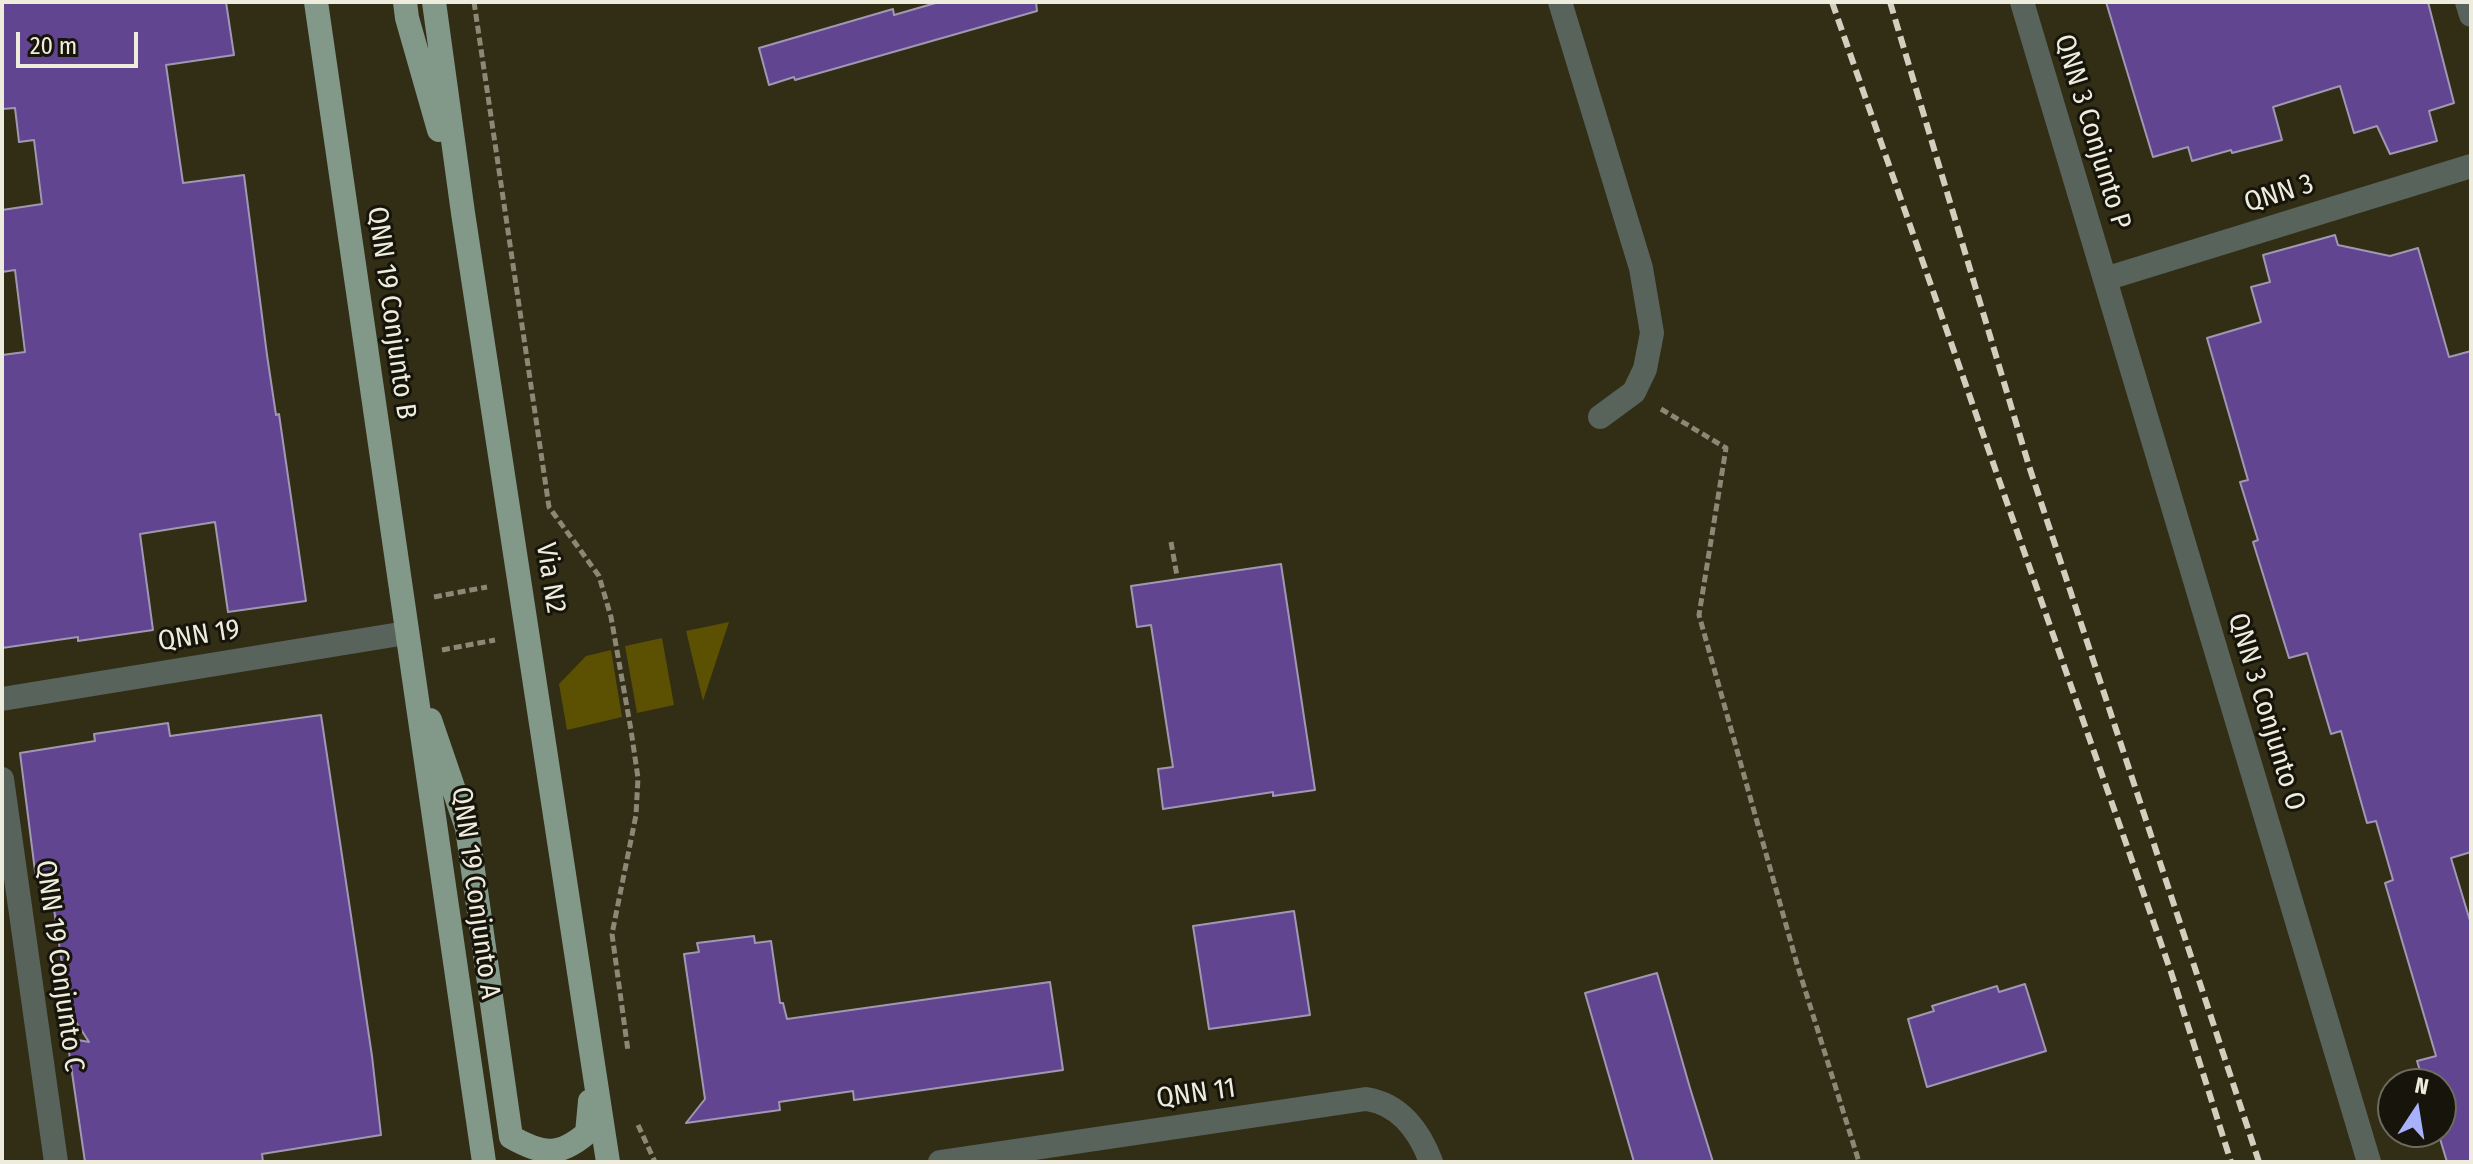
<!DOCTYPE html>
<html>
<head>
<meta charset="utf-8">
<style>
	body { margin:0 }
	#map { position:relative; width:2473px; height:1164px; overflow:hidden; background:#322d15; font-family:"Fira Sans Condensed",sans-serif }
	canvas { display:block }
	.frame { position:absolute; inset:0; border:4px solid #eeecdd; pointer-events:none }
	.north { position:absolute; left:2377px; top:1068px; width:80px; height:80px; box-sizing:border-box; background:#17150b; border:2px solid #6d6b5f; border-radius:50%; rotate:12deg; font-size:22px; font-weight:700; line-height:32px; text-align:center; color:#eeecdd }
	.north::after { content:''; display:block; margin:auto; width:28px; height:36px; background:#a7b1fc; clip-path:polygon(50% 0,100% 100%,50% 72%,0 100%) }
	.scale { position:absolute; left:16px; top:32px; width:122px; height:36px; box-sizing:border-box; border:4px solid #eeecdd; border-top:0; padding-left:10px; font-size:24px; line-height:28px; white-space:nowrap; color:#eeecdd; -webkit-text-stroke:6px #17150b; paint-order:stroke }
</style>
</head>
<body>
<div id="map">
<canvas width="2473" height="1164"></canvas>
<div class="frame"></div>
<div class="north">N</div>
<div class="scale">20 m</div>
</div>
<script>
const g = document.querySelector('canvas').getContext('2d');
g.lineJoin = 'round';
function fill(path, color) {
  g.fillStyle = color;
  g.fill(path, 'evenodd');
}
function stroke(path, color, width, dash) {
  g.strokeStyle = color;
  g.lineWidth = width;
  g.lineCap = dash ? 'butt' : 'round';
  g.setLineDash(dash || []);
  g.stroke(path);
}
function write(font, color, halo, rows, align = 'center') {
  g.font = font + ' "Fira Sans Condensed",sans-serif';
  g.lineWidth = 6;
  g.setLineDash([]);
  g.textBaseline = 'middle';
  g.strokeStyle = halo;
  g.fillStyle = color;
  for (const [text, x, y, turn = 0] of rows) {
    g.save();
    g.translate(x, y);
    g.rotate((+turn || 0) * Math.PI / 180);
    g.textAlign = isNaN(turn) ? turn : align;
    if (halo) g.strokeText(text, 0, 0);
    g.fillText(text, 0, 0);
    g.restore();
  }
}
const green = new Path2D(`
	M729 622 703 701 686 631Z
	M662 638 674 705 637 713 625 646Z
	M611 650 622 717 567 730 559 684 586 656Z`);
const building = new Path2D(`
	M2 2H226L234 55 166 65 183 183 244 175 267 355 276 415 279 414 306 601 228 612 215 522 140 534 153 630 78 641V637L2 648V355L25 352 15 270 2 272V210L42 204 34 140 19 142 15 108 2 109Z
	M939 2H1036L1037 11 795 80 794 77 769 85 759 48 893 9 894 15Z
	M2106 2H2428L2454 103 2429 111 2437 141 2390 154 2377 126 2354 133 2340 86 2273 107 2282 140 2232 153 2231 150 2192 161 2188 147 2153 157Z
	M2335 235 2338 245 2390 256 2418 248 2449 357 2471 351V852L2451 858 2471 924V1162H2447L2438 1132H2441V1084H2424L2417 1061 2436 1056 2385 883 2393 880 2376 821 2367 823 2341 731 2331 734 2307 653 2289 658 2253 542 2258 540 2240 482 2248 480 2207 338 2261 322 2251 287 2270 282 2263 255Z
	M1281 564 1315 790 1273 796V792L1163 809 1158 769 1173 767 1151 625 1137 627 1131 586Z
	M321 715 372 1056 381 1135 262 1154 263 1162H85L67 1038 89 1042 53 986 65 984 50 882 36 879 20 753 95 741 94 734 168 723 170 736Z
	M1294 911 1310 1015 1209 1029 1193 926Z
	M754 936 755 943 771 941 780 1003H783L787 1019 1050 982 1063 1070 854 1100 853 1091 779 1102 780 1110 686 1123 705 1099 684 954 699 952 697 943Z
	M1657 973 1690 1088 1713 1162H1634L1585 993Z
	M2025 984 2046 1051 1927 1087 1908 1019 1934 1011 1932 1006 1997 986 1999 992Z`);
const path = new Path2D(`
	M474 2 549 507 599 576 611 617 631 730 638 778 636 815 612 934 628 1051
	M1661 409 1726 448 1699 615 1797 964 1859 1162
	M1171 542 1177 576
	M434 597 487 587
	M442 650 495 640
	M638 1125 655 1162`);
const minor = new Path2D(`
	M1560 2 1641 268 1652 333 1645 369 1634 392 1600 417
	M2022 2 2369 1162
	M2467 2 2471 15
	M2105 279 2471 166
	M2 699 406 633
	M2 779 56 1162
	M940 1162 1366 1099C1400 1104 1420 1132 1431 1162`);
const major = new Path2D(`
	M316 2 484 1162
	M405 2 407 18 439 130
	M434 2 463 213 608 1162
	M430 720 467 828 511 1137C543 1155 559 1157 587 1133L590 1101`);
const rail = new Path2D(`
	M1832 2 2171 972 2231 1162
	M1890 2 2029 466 2259 1162`);
const streetNames = [
	["QNN 3 Conjunto P",2092,132,73],
	["QNN 3",2279,194,-17],
	["QNN 19 Conjunto B",391,313,82],
	["Via N2",550,578,81],
	["QNN 19",199,636,-9],
	["QNN 3 Conjunto O",2266,712,73],
	["QNN 19 Conjunto A",475,893,82],
	["QNN 19 Conjunto C",59,966,82],
	["QNN 11",1196,1094,-8]
];
fill(green, '#5c5002');
fill(building, '#624590');
stroke(building, '#a098b2', 2);
stroke(path, '#8c8875', 5, [8, 4]);
stroke(minor, '#58635b', 24);
stroke(major, '#829889', 24);
stroke(rail, '#d2cfbf', 6, [12, 6]);
write('28px', '#eeecdd', '#17150b', streetNames);
</script>
</body>
</html>
